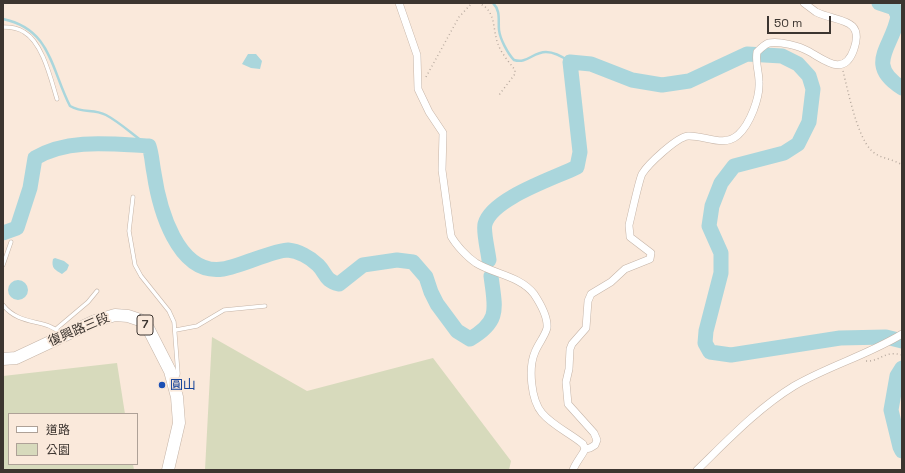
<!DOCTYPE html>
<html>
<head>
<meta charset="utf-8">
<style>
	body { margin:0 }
	#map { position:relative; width:905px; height:473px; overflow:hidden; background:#fae9db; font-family:"Space Grotesk","Noto Sans TC",sans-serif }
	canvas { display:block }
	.frame { position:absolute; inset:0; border:4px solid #3c3530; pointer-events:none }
	.legend { position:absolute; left:8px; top:413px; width:130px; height:52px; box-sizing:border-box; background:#fae9db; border:1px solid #aea197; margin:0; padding:5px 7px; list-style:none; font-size:12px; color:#3c3530 }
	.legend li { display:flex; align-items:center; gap:8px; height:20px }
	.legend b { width:20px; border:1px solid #aea197 }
	.scale { position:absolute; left:767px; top:16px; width:64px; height:18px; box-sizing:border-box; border:2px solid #3c3530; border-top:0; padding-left:5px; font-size:12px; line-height:14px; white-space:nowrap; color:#3c3530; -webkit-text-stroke:3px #fae9db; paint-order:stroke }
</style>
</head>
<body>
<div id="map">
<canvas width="905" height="473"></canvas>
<div class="frame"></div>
<ul class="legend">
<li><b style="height:5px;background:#fff"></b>道路</li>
<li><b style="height:11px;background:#d7dabc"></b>公園</li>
</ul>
<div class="scale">50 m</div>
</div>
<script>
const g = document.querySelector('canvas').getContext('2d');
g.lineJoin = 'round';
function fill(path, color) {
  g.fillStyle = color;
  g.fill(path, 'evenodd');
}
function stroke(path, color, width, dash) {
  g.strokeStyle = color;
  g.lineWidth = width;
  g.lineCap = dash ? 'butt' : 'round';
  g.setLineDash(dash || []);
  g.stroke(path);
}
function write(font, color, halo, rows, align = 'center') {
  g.font = font + ' "Space Grotesk","Noto Sans TC",sans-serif';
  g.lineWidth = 3.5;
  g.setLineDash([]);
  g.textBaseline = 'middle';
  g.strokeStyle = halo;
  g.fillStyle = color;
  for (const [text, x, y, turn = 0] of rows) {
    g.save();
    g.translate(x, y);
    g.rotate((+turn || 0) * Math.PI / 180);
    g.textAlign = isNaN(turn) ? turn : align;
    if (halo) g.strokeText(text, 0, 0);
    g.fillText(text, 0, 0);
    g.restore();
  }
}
const green = new Path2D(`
	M212 337 307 391 433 358 511 461 509 470H205Z
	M117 363 125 414H9V464H133L134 470H3V376Z`);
const water = new Path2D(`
	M248 54H256L262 61 260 69 251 68 242 64Z
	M55 258 64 261 69 265 67 270 62 274C55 270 51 268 53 259Z
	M8 290a10 10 0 1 1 20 0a10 10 0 1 1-20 0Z`);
const stream = new Path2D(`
	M493 3C501 11 498 20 499 30 500 39 508 54 514 60 533 66 536 38 570 62
	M3 19C51 29 51 69 70 106 84 114 93 108 106 115 121 123 134 136 149 146`);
const river = new Path2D(`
	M879 3 894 8 898 16C893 47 864 64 902 88
	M3 233 17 228 30 188 35 158C68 138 112 144 149 146 152 155 152 163 154 173 159 207 177 276 223 269 241 266 274 250 288 250 298 251 310 257 318 265 327 274 324 280 339 284L363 265 397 260 413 262 426 277 431 292 437 304 457 331 470 339C501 321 495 308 491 276
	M489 260C488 251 483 231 485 224 492 198 555 178 577 167L580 152 570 62 591 64 632 80 662 85 689 81 747 54 782 56 798 64 809 76 813 89 809 122 798 144 784 153 734 166 721 183 712 206 709 226 721 253V273L706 331 705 343 710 352 731 355 840 338 886 337 902 341
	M902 368 897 376 891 410 900 447 902 451`);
const path = new Path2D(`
	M478 3C497 10 492 29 498 44 501 53 509 62 515 70V74L499 95
	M843 71C848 91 857 136 871 150 879 159 892 158 902 165
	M426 77 459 17 472 3
	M866 361C880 362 884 350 902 355`);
const service = new Path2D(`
	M3 27C10 27 18 28 24 32 43 43 51 80 57 99
	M133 197 129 231 135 265 141 276 169 311 174 322 178 374 176 379
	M3 265 11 242
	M3 305C20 327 47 318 61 334
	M56 329 88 302 97 291
	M176 330 197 326 224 310 265 306`);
const minor = new Path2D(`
	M399 3 417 55 418 89 429 112 443 133 442 170 451 236C456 245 467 257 476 263 494 274 520 276 534 294 540 303 548 317 547 328 545 336 538 344 535 352 528 368 531 400 542 413 553 426 570 433 583 444L585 449C582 456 576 462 573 470
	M585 449 590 448 595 445 597 440 594 433 568 404 566 382 569 369 570 349 572 344 586 328 588 301 591 294 611 282 625 269 650 259 651 253 630 237C630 233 629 228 629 225 631 217 639 180 642 174 648 164 677 137 688 136 705 135 723 148 738 135 750 124 760 98 759 82 759 71 755 63 757 52 760 49 765 44 769 43 780 41 799 46 808 51 825 60 844 78 854 49 865 17 836 22 816 12 812 9 808 6 804 3
	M697 470C727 441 758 408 794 386 828 366 868 355 902 334`);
const primary = new Path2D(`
	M3 359 16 358 95 321 115 315 128 316 140 320 148 328 170 371 177 397 179 423 168 470`);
const markers = [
	[162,385,4,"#1a4fb4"]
];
const shields = [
	[145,325,16]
];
const shieldNames = [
	["7",145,325]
];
const streetNames = [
	["復興路三段",79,330,-23]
];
const transitNames = [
	["圓山",170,385]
];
fill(green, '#d7dabc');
fill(water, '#aad6dc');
stroke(stream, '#aad6dc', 2.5);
stroke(river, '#aad6dc', 15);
stroke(service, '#c5b4a7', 4.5);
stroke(minor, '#c5b4a7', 8);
stroke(primary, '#c5b4a7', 13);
stroke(path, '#b7aa9f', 1.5, [1, 3]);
stroke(service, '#fff', 3.5);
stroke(minor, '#fff', 7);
stroke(primary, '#fff', 12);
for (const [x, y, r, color] of markers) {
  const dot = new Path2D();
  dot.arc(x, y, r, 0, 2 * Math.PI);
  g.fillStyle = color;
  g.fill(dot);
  stroke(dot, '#fae9db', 1.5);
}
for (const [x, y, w] of shields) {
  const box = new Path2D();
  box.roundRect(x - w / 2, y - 10, w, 20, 3);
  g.fillStyle = '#fae9db';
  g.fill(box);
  stroke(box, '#3c3530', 1);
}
write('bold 12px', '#3c3530', null, shieldNames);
write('13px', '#3c3530', '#fae9db', streetNames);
write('13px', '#164399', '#fae9db', transitNames, 'left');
</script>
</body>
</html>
